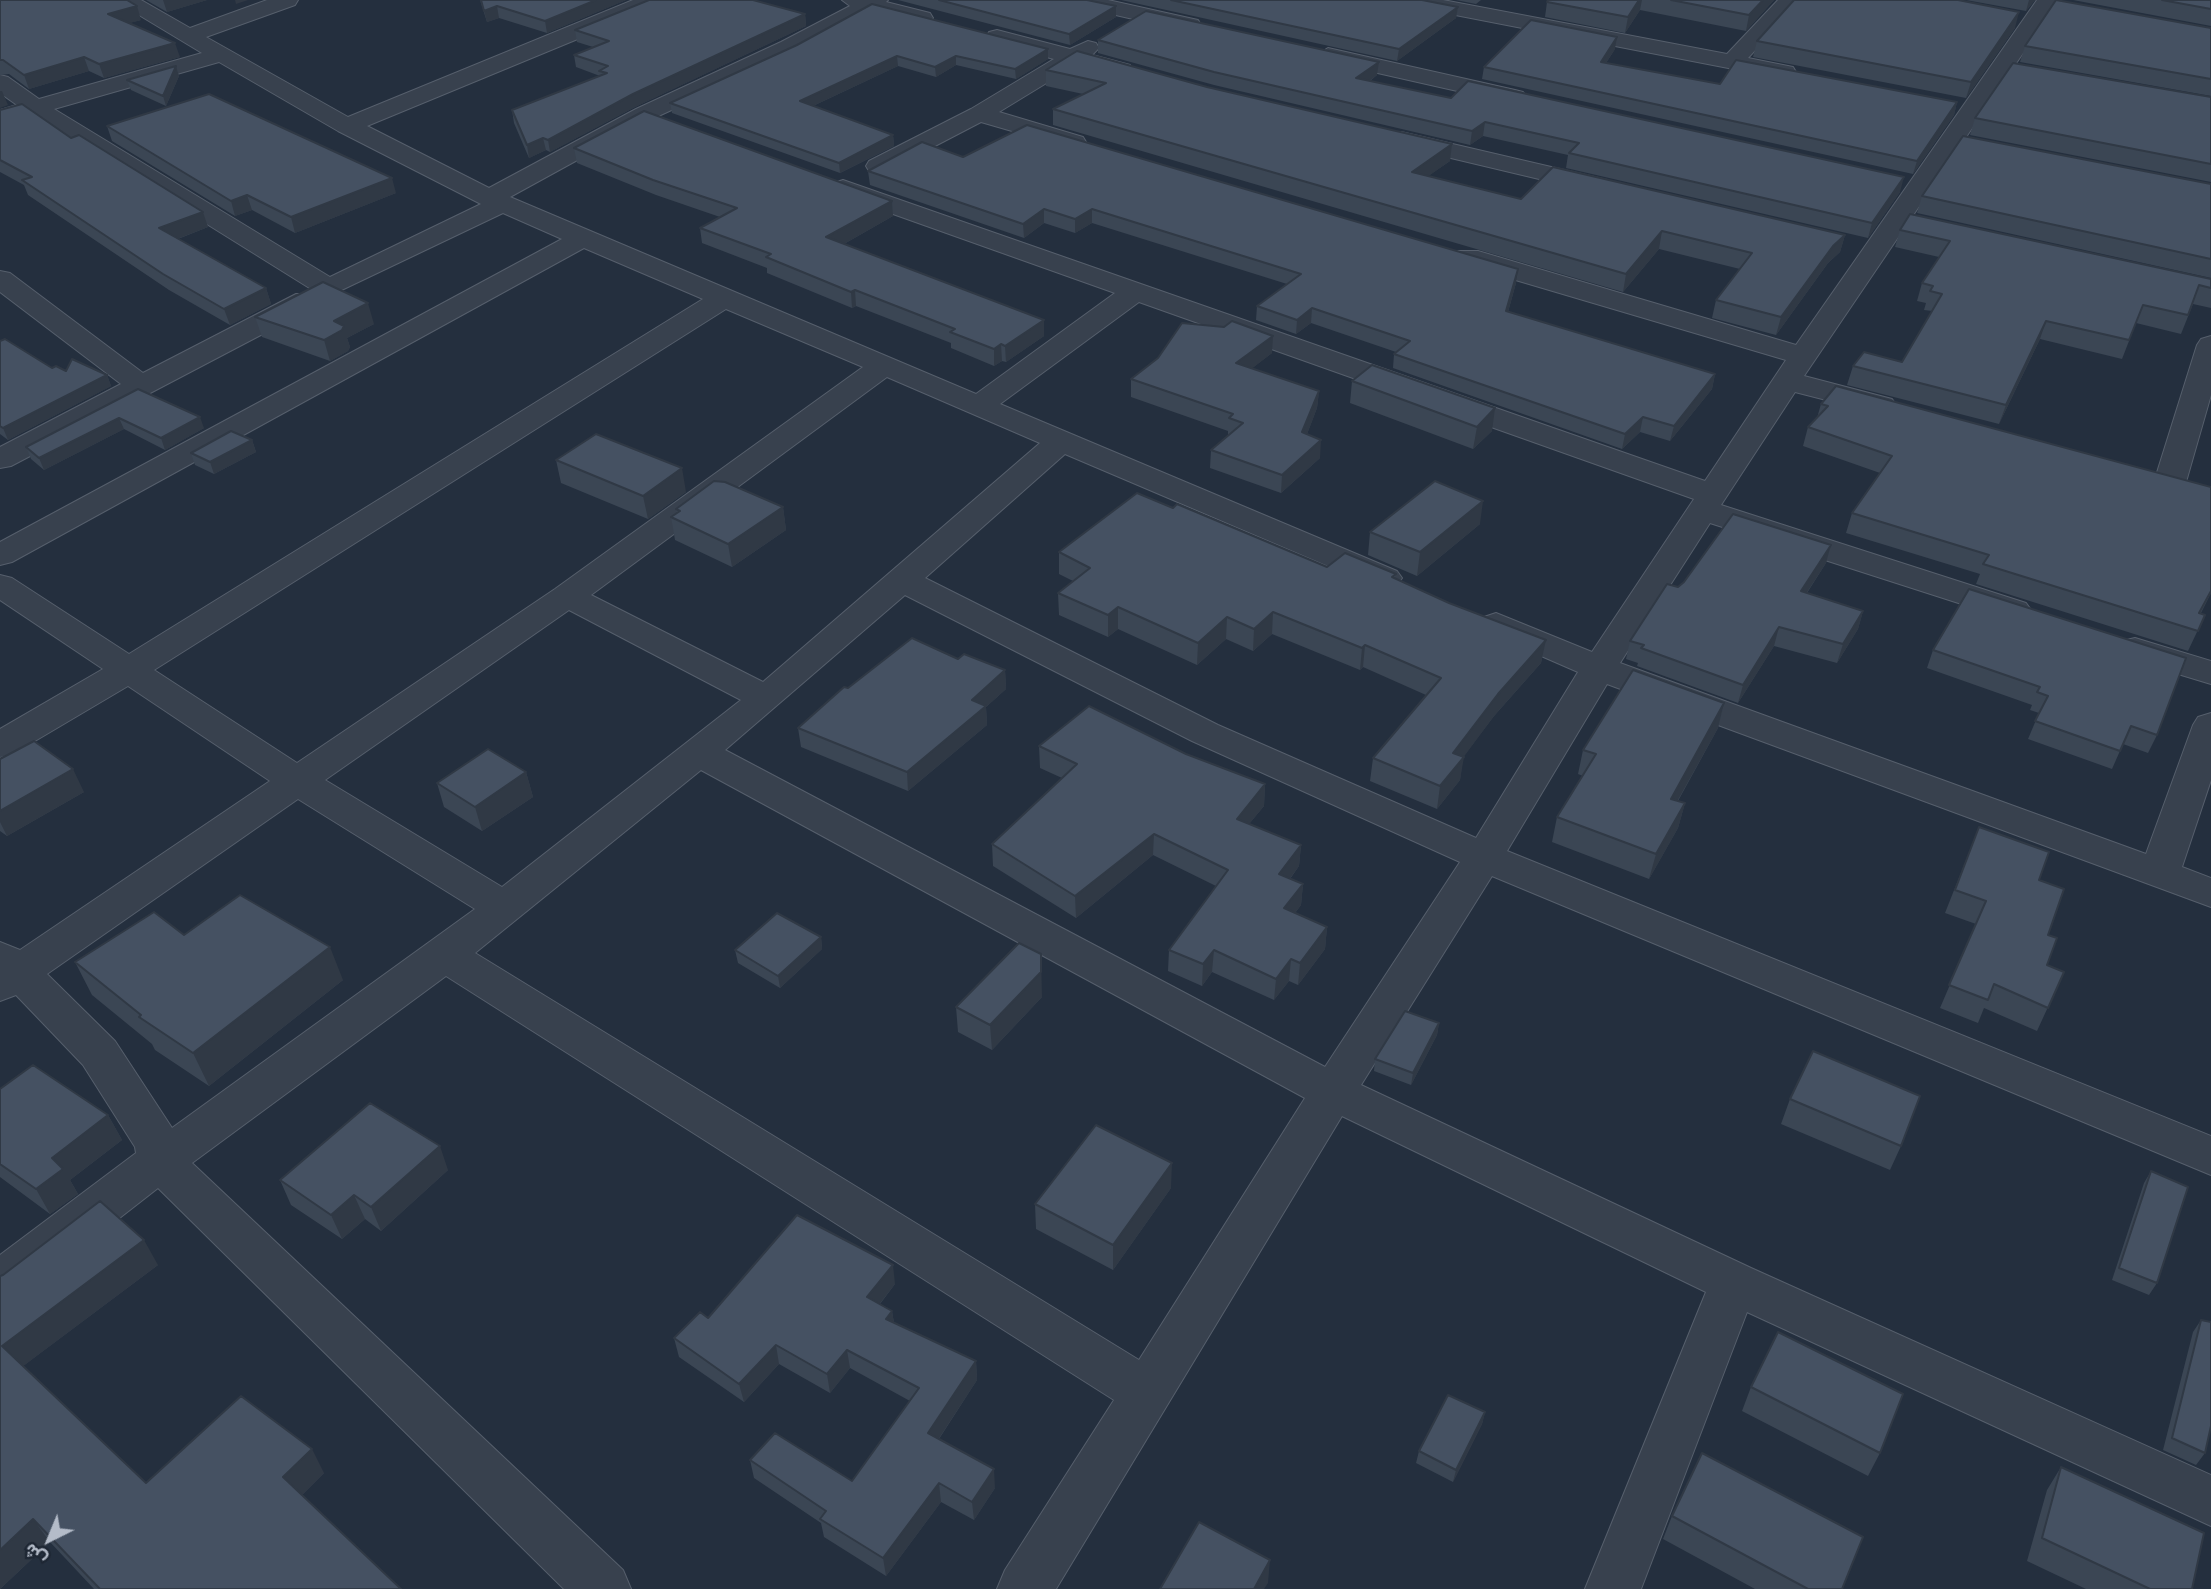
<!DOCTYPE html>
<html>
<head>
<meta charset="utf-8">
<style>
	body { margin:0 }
	#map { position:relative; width:2211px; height:1589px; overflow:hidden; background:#242f3e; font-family:Manrope,Vazirmatn,sans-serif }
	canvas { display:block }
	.north { position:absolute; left:14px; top:1505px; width:70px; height:70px; -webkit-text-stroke:5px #1d2633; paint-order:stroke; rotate:223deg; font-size:19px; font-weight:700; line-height:28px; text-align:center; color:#b4bcc9 }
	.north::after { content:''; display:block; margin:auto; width:24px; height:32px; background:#b4bcc9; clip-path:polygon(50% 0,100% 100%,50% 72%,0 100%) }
</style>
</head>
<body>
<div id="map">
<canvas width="2211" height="1589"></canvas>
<div class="north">ش</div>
</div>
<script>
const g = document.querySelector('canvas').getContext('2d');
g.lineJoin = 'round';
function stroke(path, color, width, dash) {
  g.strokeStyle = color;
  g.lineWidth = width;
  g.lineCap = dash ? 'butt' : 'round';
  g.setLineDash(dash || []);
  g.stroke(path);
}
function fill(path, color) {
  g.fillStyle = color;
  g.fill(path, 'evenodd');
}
const minor = new Path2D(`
	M114 0H141L190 28 267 0H298L295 5 206 37 348 117 633 0H663L660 5 367 126 489 188 636 109 781 42 850 6 842 0H888L886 2 930 13 933 18 922 25 872 11 797 52 652 119 510 197 976 394 1115 293 834 193 830 188 834 183 843 180 1705 481 1786 360 1458 263 1455 257 1458 251H1478L1796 345 2037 0H2059L1804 376 1892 399 1896 405 1892 411 1881 414 1795 392 1721 505 2026 603 2031 610 2026 617 2014 620 2002 617 1710 523 1620 663 2146 854 2193 725 2198 717 2211 713V780L2182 867 2211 878V907L1607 684 1507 851 2211 1136V1175L1492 876 1361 1085 1751 1268 2211 1475V1526L1747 1312 1641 1589H1585L1706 1292 1342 1116 1056 1589H997L1005 1570 1114 1400 446 976 192 1163 623 1570 631 1589H564L158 1188 17 1298 0 1304V1255L136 1153 135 1147 83 1065 16 995 0 1001V942L20 950 270 781 128 686 13 754 0 757V729L103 669 0 600V575L12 578 129 654 703 299 584 248 12 562 0 565V542L562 239 503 213 329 296 319 294 32 115 0 124V110L17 105 0 93V75L8 77 39 99 202 53ZM219 62 338 131 481 204 330 277 54 109ZM1139 302 1694 499 1592 652 1496 613 1484 617 1479 624 1484 631 1578 672 1476 838 1218 725 925 578 1065 454 1373 585 1385 588 1397 585 1402 578 1397 571 1000 404ZM726 309 863 367 555 589 297 763 154 670ZM887 377 1040 443 763 682 591 595ZM905 595 1192 741 1460 862 1325 1067 725 750ZM569 610 741 700 502 887 325 780ZM701 770 1305 1098 1139 1360 475 953ZM298 799 475 909 172 1128 115 1041 47 974Z
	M1069 0H1108L1198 20 1201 25 1190 32 1072 5Z
	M1398 0H1443L1727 54 1778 0H1801L1748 58 1793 67 1796 72 1785 79 1409 6Z
	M997 30 1070 49 1088 41 1096 43 1099 48 1092 55 1130 65 1133 70 1122 77 1076 65 999 112 1083 137 1086 142 1083 147 1074 149 981 122 887 171H869L866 166 869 161 971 109 1054 59 989 42 986 37 989 32Z
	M1328 48 1515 90 1523 92 1527 97 1523 102 1515 104 1320 60 1317 55Z
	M1401 132 1607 180 1611 185 1607 190 1598 193 1392 144 1389 139 1392 134Z
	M0 271 10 273 143 373 296 294H316L320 300 316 306 11 466 0 468V447L121 384 0 292Z
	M2211 336V395L2186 482 2181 489 2170 492 2159 489 2154 482 2197 345 2201 339Z
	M2135 638 2211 661V684L2122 657 2117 649 2122 641Z`);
const wall = new Path2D(`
	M0 0 141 20 129 23 180 57 104 78 89 71 29 89 9 74 0 75Z
	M146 0H207L167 12Z
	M480 0H626L547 33 499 18 487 22Z
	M898 0H1087L1116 17 1070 45Z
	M1121 0H1422L1458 7 1456 18 1397 61Z
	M1456 0H1481L1476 4Z
	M1548 0H1774L1746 31 1640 10 1625 33 1545 17 1547 2Z
	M1966 0H2035L2026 11Z
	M2073 0H2211V26Z
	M805 14 806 26 635 107 550 152 546 150 529 158 514 123 512 110 600 76 576 67 574 55 593 47 577 42 575 30Z
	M2015 28 1966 98 1753 57 1757 41Z
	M2211 28V96L2020 62 2025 46Z
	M1098 40 1377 75 1370 81 1900 192 1868 238 1566 168 1568 155 1483 136 1470 145 1214 85 1098 53Z
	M797 45 1048 59 1016 79 956 65 936 77 898 66 813 106 893 135 894 146 840 173 672 113 670 103Z
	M1615 49 1606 63 1720 84 1957 102 1954 115 1913 174 1482 79 1484 67Z
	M176 66 179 76 166 106 131 90 127 80Z
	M1046 70 1207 87 1452 144 1450 161 1428 176 1521 199 1845 235 1840 252 1828 263 1776 335 1712 318 1716 300 1740 269 1659 249 1623 292 1053 125V109L1083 94 1046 86Z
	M2211 97V182L1970 135 1975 118Z
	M0 110 71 138 203 212 208 227 178 239 266 288 271 304 230 325 169 290 28 195 24 185 0 172Z
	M107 126 396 193 295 233 252 210 235 216 112 141Z
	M574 148 892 201 893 216 844 244 1044 336 1006 362 1002 361 994 366 951 348V343L856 306 852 308 767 273V268L702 243 700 228 720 217 656 195 577 163Z
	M963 157 1516 283 1508 312 1715 374 1712 389 1670 441 1640 432 1622 449 1393 368 1394 354 1396 352 1311 323 1296 334 1256 320 1257 306 1287 284 1092 223 1075 233 1044 223 1024 238 870 185 868 171Z
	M2211 184V278L1917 213 1922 196Z
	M1900 230 2211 279V308L2193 304 2181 334 2136 323 2122 359 2040 339 1999 424 1847 385 1853 366 1902 362 1932 311 1924 310 1926 303 1917 301 1922 283 1939 257 1895 247Z
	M255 317 374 324 347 338 350 347 348 351 330 361 262 337Z
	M0 341 52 368 66 371 107 375 111 386 8 440 0 434Z
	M1272 353 1252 368 1319 391 1317 408 1307 434 1320 458 1281 493 1210 468 1211 450 1228 435V431L1131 397V379Z
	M1352 381 1492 431 1473 449 1350 403Z
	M138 389 204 428 165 450 124 429 44 470 31 459 26 447Z
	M1821 404 2211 487V593L2201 613 2205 615 2188 651 1976 584 1980 574 1846 533 1852 513 1880 473 1803 446 1808 427 1817 418Z
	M252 440 256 452 214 474 195 465 191 453Z
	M556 460 686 492 648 519 561 483Z
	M783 507 786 530 732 567 675 540 671 517 677 513 676 509Z
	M1173 508 1327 567 1396 574 1395 578 1449 603 1546 640 1541 663 1494 716 1463 757 1460 780 1437 809 1370 781 1373 758 1426 695 1363 667 1360 670 1272 634 1253 651 1226 639 1197 665 1118 629 1108 637 1059 615 1058 593 1073 581 1059 574V552Z
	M1480 524 1417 576 1368 555 1370 532Z
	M1831 545 1826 563 1807 593 1863 611 1858 629 1837 663 1774 646 1738 703 1637 666 1638 663 1626 659 1630 641 1678 587Z
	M1969 589 2157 735 2148 753 2123 744 2112 769 2028 739 2039 713 2030 710 2032 705 1927 668 1933 650Z
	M958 659 1005 670 1006 689 986 707 987 725 908 791 801 747 798 728 848 688Z
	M1724 703 1718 728 1678 801 1685 803 1678 828 1649 879 1552 842 1557 817 1583 776 1578 774 1583 750Z
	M1039 746 1186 754 1265 784 1264 806 1249 824 1301 845 1299 866 1290 879 1303 884 1301 905 1295 913 1327 927 1325 949 1298 985 1289 981 1274 1000 1212 972 1202 986 1168 971 1169 950 1216 886 1153 855 1076 918 993 866 992 844 1062 778 1040 768Z
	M0 759 84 792 7 836 0 831Z
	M526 772 533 797 482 831 444 807 437 783Z
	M1979 827 2039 880 2048 935 2047 965 2064 972 2037 1031 1984 1008 1978 1023 1940 1008 1976 924 1945 913Z
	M184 935 343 980 209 1086 155 1050 152 1044 92 995 75 962Z
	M821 937 822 949 780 988 738 963 735 950Z
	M1042 997 992 1050 958 1032 956 1007Z
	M1439 1023 1437 1035 1411 1085 1374 1071 1375 1059Z
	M0 1089 108 1115 122 1140 70 1180 78 1194 50 1214 0 1177Z
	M1790 1099 1901 1146 1890 1170 1781 1124Z
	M448 1170 381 1231 365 1219 342 1239 291 1205 280 1180Z
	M2151 1171 2157 1283 2149 1295 2112 1280 2144 1183Z
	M1171 1188 1113 1270 1036 1229 1035 1204Z
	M158 1265 23 1366 146 1483 324 1473 302 1495 401 1589H94L50 1542 0 1589V1276Z
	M895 1284 880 1304 892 1311 894 1323 976 1361 977 1380 939 1439 995 1488 974 1520 941 1502 886 1576 824 1537 821 1523 754 1478 750 1460 852 1481 910 1401 850 1368 830 1393 779 1364 744 1402 679 1357 674 1338 708 1318Z
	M2201 1320 2205 1453 2196 1465 2163 1450 2193 1332Z
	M1751 1387 1880 1453 1868 1476 1742 1411Z
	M1485 1412 1482 1424 1453 1482 1416 1463 1419 1451Z
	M2061 1467 2192 1589H2086L2027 1561 2047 1490Z
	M1672 1516 1842 1589H1755L1663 1539Z`);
const shadedWall = new Path2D(`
	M163 0H207L167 12Z
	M235 0H248L236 4Z
	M596 0H626L547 33 545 21Z
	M1639 0H1642L1640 10 1625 33 1628 17Z
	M1763 0H1774L1746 31 1749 15Z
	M2029 0H2035L2026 11Z
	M137 6 141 20 112 28 108 14Z
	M497 6 499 18 487 22 484 11Z
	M1116 6V17L1070 45 1069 34Z
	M1458 7 1456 18 1397 61 1399 49Z
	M2019 12 2015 28 1966 98 1971 82Z
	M805 14 806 26 635 107 550 152 548 140 633 94Z
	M1617 37 1615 49 1599 74 1601 62Z
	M175 43 180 57 104 78 99 64Z
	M1048 49V59L1016 79 1015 69Z
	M897 56 898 66 802 111 800 101Z
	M956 56V65L936 77 935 67Z
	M84 57 89 71 29 89 24 75Z
	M1379 62 1377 75 1355 92 1356 78Z
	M176 66 179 76 166 106 163 96Z
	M0 91H2L8 105 0 108Z
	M1957 102 1954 115 1913 174 1917 161Z
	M1485 122 1483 136 1470 145 1472 131Z
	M893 135 894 146 840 173 839 163Z
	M543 138 546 150 529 158 527 145Z
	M1452 144 1450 161 1410 189 1412 172Z
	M1904 177 1900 192 1868 238 1872 223Z
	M392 178 396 193 295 233 291 217Z
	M247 195 252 210 235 216 231 201Z
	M892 201 893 216 828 253 826 237Z
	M1044 209V223L1024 238 1023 224Z
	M1092 209V223L1075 233V219Z
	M203 212 208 227 164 244 159 228Z
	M1662 231 1659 249 1623 292 1626 274Z
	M1845 235 1840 252 1828 263 1776 335 1781 317 1833 246Z
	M1518 269 1516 283 1504 326 1506 311Z
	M266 288 271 304 230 325 224 309Z
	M855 290 856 306 852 308 851 292Z
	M368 303 374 324 347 338 350 347 348 351 330 361 324 340 334 321Z
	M1312 308 1311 323 1296 334 1297 320Z
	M1044 320V336L1006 362 1005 346Z
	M2046 321 2040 339 1999 424 2006 405Z
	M1273 336 1272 353 1236 381V363Z
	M1001 344 1002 361 994 366V349Z
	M1715 374 1712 389 1670 441 1674 426Z
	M107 375 111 386 8 440 3 428Z
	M1319 391 1317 408 1301 450 1302 432Z
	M1495 408 1492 431 1473 449 1477 427Z
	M200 417 204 428 165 450 161 438Z
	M1643 417 1640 432 1622 449 1625 434Z
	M119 418 124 429 44 470 39 458Z
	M252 440 256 452 214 474 210 462Z
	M1321 440 1320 458 1281 493 1282 475Z
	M682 468 686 492 648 519 643 496Z
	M1483 501 1480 524 1417 576 1420 552Z
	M783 507 786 530 732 567 728 544Z
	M1831 545 1826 563 1796 609 1801 591Z
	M1118 607V629L1108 637V615Z
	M1863 611 1858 629 1837 663 1843 644Z
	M1273 612 1272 634 1253 651 1254 629Z
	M1227 617 1226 639 1197 665 1198 643Z
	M1779 627 1774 646 1738 703 1743 685Z
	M1546 640 1541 663 1494 716 1454 770 1464 757 1460 780 1437 809 1440 786 1453 753 1498 694Z
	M1365 645 1363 667 1360 670 1362 648Z
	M1005 670 1006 689 986 707 987 725 908 791 907 772 972 700Z
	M1724 703 1718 728 1665 823 1671 799Z
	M73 769 84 792 7 836 0 822V811Z
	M526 772 533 797 482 831 475 807Z
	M1265 784 1264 806 1235 841 1237 819Z
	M1685 803 1678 828 1649 879 1656 854Z
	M1154 834 1153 855 1076 918 1075 896Z
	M1301 845 1299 866 1277 896 1279 874Z
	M1303 884 1301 905 1282 930 1284 908Z
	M1327 927 1325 949 1298 985 1300 963Z
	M821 937 822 949 780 988 778 976Z
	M330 947 343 980 209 1086 193 1053Z
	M1214 950 1212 972 1202 986 1203 964Z
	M1041 954 1042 997 992 1050 990 1025Z
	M1291 959 1289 981 1274 1000 1276 979Z
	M1439 1023 1437 1035 1411 1085 1413 1073Z
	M108 1115 122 1140 70 1180 78 1194 50 1214 36 1189 52 1158Z
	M440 1146 448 1170 381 1231 371 1207Z
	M1172 1163 1171 1188 1113 1270V1245Z
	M354 1195 365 1219 342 1239 331 1215Z
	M144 1240 158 1265 18 1370 2 1346Z
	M893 1265 895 1284 870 1316 867 1297Z
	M892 1311 895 1330 886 1319Z
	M776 1345 779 1364 744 1402 739 1384Z
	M847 1350 850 1368 830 1393 827 1374Z
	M976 1361 977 1380 930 1452 928 1433Z
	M1485 1412 1482 1424 1453 1482 1456 1470Z
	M312 1449 324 1473 296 1501 283 1477Z
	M994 1469 995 1488 974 1520 972 1502Z
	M939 1483 941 1502 886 1576 883 1558Z
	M33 1519 50 1542 0 1589V1550Z
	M1270 1560 1268 1583 1264 1589H1254Z`);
const building = new Path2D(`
	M0 0H127L137 6 108 14 175 43 99 64 84 57 24 75 3 60H0Z
	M481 0H596L545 21 497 6 484 11Z
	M649 0H753L805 14 633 94 548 140 543 138 527 145 512 110 607 73 599 71 608 66 574 55 609 41 575 30Z
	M939 0H1087L1116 6 1069 34Z
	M1171 0H1422L1458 7 1399 49Z
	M1548 0H1639L1628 17 1547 2Z
	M1671 0H1763L1749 15Z
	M1794 0H1958L2019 12 1971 82 1757 41Z
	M2056 0 2211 28V79L2025 46Z
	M2162 0H2211V9Z
	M872 4 1048 49 1015 69 956 56 935 67 897 56 800 101 893 135 839 163 670 103 797 45Z
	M1146 11 1379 62 1356 78 1451 98 1468 81 1904 177 1872 223 1569 153 1579 143 1485 122 1472 131 1214 72 1098 40Z
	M1531 20 1617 37 1601 62 1720 84 1736 60 1957 102 1917 161 1484 67Z
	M1077 51 1207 87 1452 144 1412 172 1521 199 1553 167 1845 235 1833 246 1781 317 1716 300 1752 253 1662 231 1626 274 1053 109 1106 83 1046 70Z
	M2013 63 2211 97V164L1975 118Z
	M176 66 163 96 127 80Z
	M209 94 392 178 291 217 247 195 231 201 107 126Z
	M22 104 71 138 79 135 203 212 159 228 266 288 224 309 163 274 22 180 32 177 0 160V110Z
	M644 111 892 201 826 237 1044 320 1005 346 1001 344 994 349 950 332 955 329 855 290 851 292 766 257 771 254 700 228 737 208 653 180 574 148Z
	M1027 125 1518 269 1506 311 1715 374 1674 426 1643 417 1625 434 1394 354 1410 341 1312 308 1297 320 1257 306 1301 274 1092 209 1075 219 1044 209 1023 224 868 171 922 142 963 157Z
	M1963 136 2211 184V259L1922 196Z
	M1910 214 2211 279V288L2199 285 2188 315 2143 305 2129 340 2046 321 2006 405 1853 366 1864 352 1902 362 1942 294 1930 291 1933 286 1922 283 1950 241 1900 230Z
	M323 282 368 303 334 321 344 326 342 330 324 340 255 317Z
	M1232 321 1273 336 1236 363 1319 391 1302 432 1321 440 1282 475 1211 450 1243 423 1229 418 1233 414 1131 379 1158 358 1182 323 1224 327Z
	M5 339 52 368 56 366 66 371 72 359 107 375 3 428 0 426V341Z
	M1372 365 1495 408 1477 427 1352 381Z
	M1836 386 2211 487V591L2199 613 2205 615 2198 631 1983 564 1989 555 1852 513 1892 456 1808 427 1828 406 1821 404Z
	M138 389 200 417 161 438 119 418 39 458 26 447Z
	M231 431 252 440 210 462 191 453Z
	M596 434 682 468 643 496 556 460Z
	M714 481 725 482 783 507 728 544 671 517 680 511 676 509Z
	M1435 481 1483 501 1420 552 1370 532Z
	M1137 493 1173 508 1177 504 1327 567 1345 553 1396 574 1392 577 1449 603 1546 640 1498 694 1453 753 1464 757 1440 786 1373 758 1441 678 1365 645 1362 648 1273 612 1254 629 1227 617 1198 643 1118 607 1108 615 1058 593 1090 568 1059 552Z
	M1733 514 1831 545 1801 591 1863 611 1843 644 1779 627 1743 685 1641 648 1644 645 1630 641 1667 584 1678 587 1684 582Z
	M1969 589 2186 658 2157 735 2131 726 2120 751 2035 721 2048 696 2037 692 2040 687 1933 650Z
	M912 638 958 659 964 654 1005 670 972 700 986 706 907 772 798 728 844 687 848 688Z
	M1633 670 1724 703 1671 799 1685 803 1656 854 1557 817 1596 754 1583 750Z
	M1089 706 1186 754 1265 784 1237 819 1301 845 1279 874 1303 884 1284 908 1327 927 1300 963 1291 959 1276 979 1214 950 1203 964 1169 950 1228 870 1154 834 1075 896 992 844 1077 764 1039 746Z
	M34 741 73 769 0 811V759Z
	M488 749 526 772 475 807 437 783Z
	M1979 827 2049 852 2039 880 2064 889 2048 935 2057 938 2047 965 2064 972 2048 1008 1994 984 1988 1000 1949 985 1986 901 1955 890Z
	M240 895 330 947 193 1053 139 1017 141 1015 75 962 154 912 184 935Z
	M777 913 821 937 778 976 735 950Z
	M1019 943 1041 954V972L990 1025 956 1007Z
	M1405 1011 1439 1023 1413 1073 1375 1059Z
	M1813 1051 1920 1096 1901 1146 1790 1099Z
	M33 1065 108 1115 52 1158 63 1169 36 1189 0 1164V1089Z
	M370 1103 440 1146 371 1207 354 1195 331 1215 280 1180Z
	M1096 1125 1172 1163 1113 1245 1035 1204Z
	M2151 1171 2188 1187 2157 1283 2119 1268Z
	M100 1201 144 1240 2 1346 146 1483 241 1396 312 1449 283 1477 401 1589H100L33 1519 0 1550V1276L3 1275Z
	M797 1215 893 1265 867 1297 892 1311 886 1319 976 1361 928 1433 994 1469 972 1502 939 1483 883 1558 820 1519 826 1511 750 1460 775 1433 852 1481 919 1388 847 1350 827 1374 776 1345 739 1384 674 1338 700 1312 708 1318Z
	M2201 1320 2211 1322V1426L2205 1453 2172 1438Z
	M1778 1332 1903 1394 1880 1453 1751 1387Z
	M1448 1395 1485 1412 1456 1470 1419 1451Z
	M1702 1453 1863 1537 1842 1589H1808L1672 1516Z
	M2061 1467 2204 1533 2192 1589H2150L2042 1538Z
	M1199 1522 1270 1560 1254 1589H1160Z`);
stroke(minor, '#565f6c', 2);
fill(minor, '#38414e');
fill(wall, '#3b4654');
fill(shadedWall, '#303945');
fill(building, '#455162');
stroke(building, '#303945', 2);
</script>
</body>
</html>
